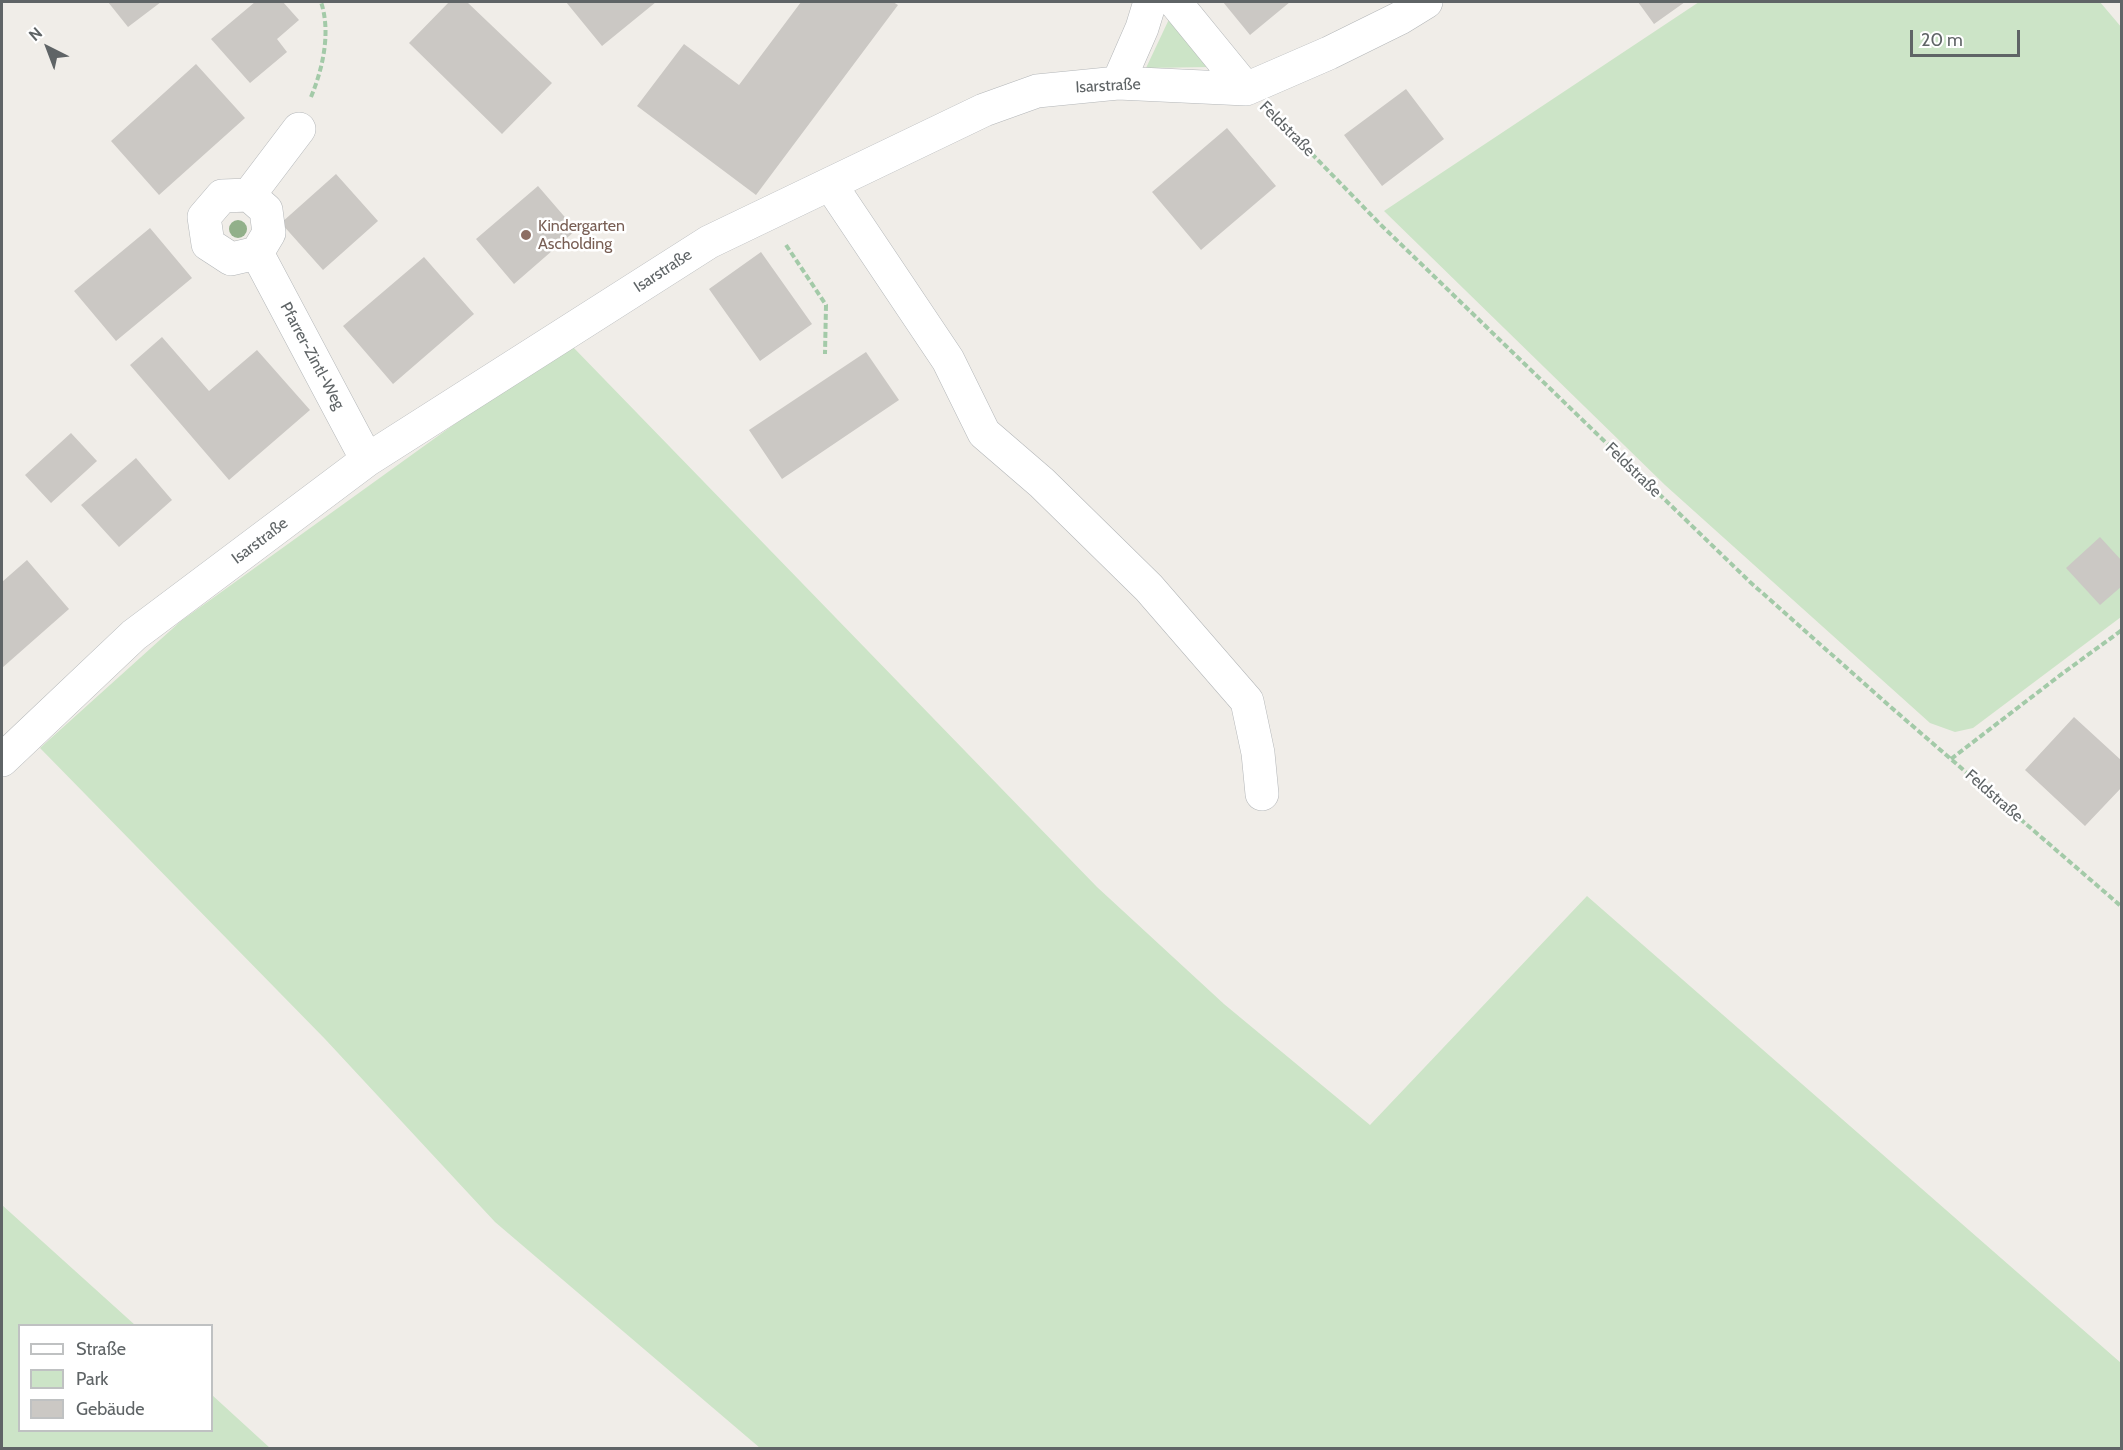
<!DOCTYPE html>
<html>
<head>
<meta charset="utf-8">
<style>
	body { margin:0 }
	#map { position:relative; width:2123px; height:1450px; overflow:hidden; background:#f0ede8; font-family:Cabin,sans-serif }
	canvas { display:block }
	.frame { position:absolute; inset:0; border:3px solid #5f6466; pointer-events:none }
	.legend { position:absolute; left:18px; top:1324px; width:195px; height:108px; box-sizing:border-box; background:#fff; border:2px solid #bfc1c2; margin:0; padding:8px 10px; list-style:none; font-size:18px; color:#5f6466 }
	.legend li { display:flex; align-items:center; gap:12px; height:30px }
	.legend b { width:30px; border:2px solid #bfc1c2 }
	.north { position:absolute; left:18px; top:18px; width:60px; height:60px; -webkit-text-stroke:4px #fff; paint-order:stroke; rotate:318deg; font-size:16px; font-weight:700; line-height:24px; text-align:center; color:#5f6466 }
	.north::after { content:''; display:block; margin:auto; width:21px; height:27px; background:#5f6466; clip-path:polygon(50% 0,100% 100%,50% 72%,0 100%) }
	.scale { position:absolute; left:1910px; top:30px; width:110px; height:27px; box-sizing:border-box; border:3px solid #5f6466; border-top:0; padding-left:8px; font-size:18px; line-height:21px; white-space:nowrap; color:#5f6466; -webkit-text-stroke:4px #fff; paint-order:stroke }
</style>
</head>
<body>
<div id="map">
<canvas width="2123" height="1450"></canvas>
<div class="frame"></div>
<ul class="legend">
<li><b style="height:8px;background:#fff"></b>Straße</li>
<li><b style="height:16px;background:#cce4c7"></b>Park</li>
<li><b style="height:16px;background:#cbc8c4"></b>Gebäude</li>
</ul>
<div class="north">N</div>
<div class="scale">20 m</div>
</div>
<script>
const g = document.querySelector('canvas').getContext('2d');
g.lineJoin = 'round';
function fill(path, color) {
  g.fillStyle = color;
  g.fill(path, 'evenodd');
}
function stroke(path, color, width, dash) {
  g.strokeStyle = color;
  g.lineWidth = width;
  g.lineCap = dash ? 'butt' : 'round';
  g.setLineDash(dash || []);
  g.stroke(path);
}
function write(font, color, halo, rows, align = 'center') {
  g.font = font + ' Cabin,sans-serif';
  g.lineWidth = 5;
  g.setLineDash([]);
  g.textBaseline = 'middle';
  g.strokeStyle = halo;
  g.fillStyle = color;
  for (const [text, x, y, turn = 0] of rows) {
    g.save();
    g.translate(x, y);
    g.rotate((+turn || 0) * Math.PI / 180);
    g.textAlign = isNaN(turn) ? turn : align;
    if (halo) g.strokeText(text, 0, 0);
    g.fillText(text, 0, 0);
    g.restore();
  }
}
const green = new Path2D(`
	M1699 2H2100L2122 28 2121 617 1973 728 1955 732 1930 723 1665 485 1384 211Z
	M1171 15 1211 67 1146 68Z
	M572 346 1097 887 1224 1004 1370 1125 1587 896 2121 1363V1448H760L495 1222 325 1039 40 748 181 621 463 418Z
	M2 1205 135 1325 20 1326V1430H212V1395L270 1448H2Z`);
const building = new Path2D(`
	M108 2H161L128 27Z
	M255 2H283L299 20 277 39 287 52 250 83 211 39Z
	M449 2H467L552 83 502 134 409 43Z
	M566 2H656L602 46Z
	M801 2H893L898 5 756 195 637 106 684 44 739 85Z
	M1223 2H1290L1250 35Z
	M1638 2H1685L1654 24Z
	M196 64 245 118 159 195 111 141Z
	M1406 89 1444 139 1382 186 1344 135Z
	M1227 128 1276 186 1201 250 1152 192Z
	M336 174 378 221 323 270 281 223Z
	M538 186 576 230 514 284 476 239Z
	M150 228 192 278 116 341 74 291Z
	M761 252 812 324 760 361 709 289Z
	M424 257 474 314 393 384 343 326Z
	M162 337 209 391 257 350 310 410 229 480 130 365Z
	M866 352 899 400 782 479 749 430Z
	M71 433 97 461 51 503 25 475Z
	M136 458 172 500 119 547 81 505Z
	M2100 537 2122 561V586L2100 605 2066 568Z
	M27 560 69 609 2 668V582Z
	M2074 717 2122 761V787L2085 826 2025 770Z`);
const path = new Path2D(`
	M311 97C323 68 331 32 321 2
	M1274 115 1381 225 1750 582 1893 709 2122 907
	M786 245 826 305 825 354
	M1951 759 2063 673 2122 630`);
const minor = new Path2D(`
	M1175 2 1246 89
	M1118 83 1142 28 1150 2
	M830 184 948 360 984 433 1042 483 1149 588 1247 701 1258 753 1262 794
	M249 195 266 210 269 233 257 253 231 259 208 244 204 217 222 196Z
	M249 195 299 129
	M257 253 367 460
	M2 760 134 635 367 460 709 242 984 110 1037 91 1118 83 1246 89 1329 53 1400 18 1426 2`);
const trees = [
	[238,229]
];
const markers = [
	[526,235,6,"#8d6e63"]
];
const streetNames = [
	["Isarstraße",1108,86,-3],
	["Feldstraße",1287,129,45],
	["Isarstraße",663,271,-33],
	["Pfarrer-Zintl-Weg",312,356,62],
	["Feldstraße",1633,470,44],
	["Isarstraße",260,541,-37],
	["Feldstraße",1994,796,41]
];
const educationNames = [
	["Kindergarten",538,226],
	["Ascholding",538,244]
];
fill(green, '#cce4c7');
fill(building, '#cbc8c4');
stroke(minor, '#b3b6b8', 34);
stroke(path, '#a3caa8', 4, [6, 3]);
stroke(minor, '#fff', 33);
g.fillStyle = '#92b08a';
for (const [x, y] of trees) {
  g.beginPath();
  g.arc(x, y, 9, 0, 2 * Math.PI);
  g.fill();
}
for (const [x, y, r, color] of markers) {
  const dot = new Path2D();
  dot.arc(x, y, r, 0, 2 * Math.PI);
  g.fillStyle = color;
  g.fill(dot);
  stroke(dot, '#fff', 2);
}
write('16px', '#5f6466', '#fff', streetNames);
write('16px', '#785e54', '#fff', educationNames, 'left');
</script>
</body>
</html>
